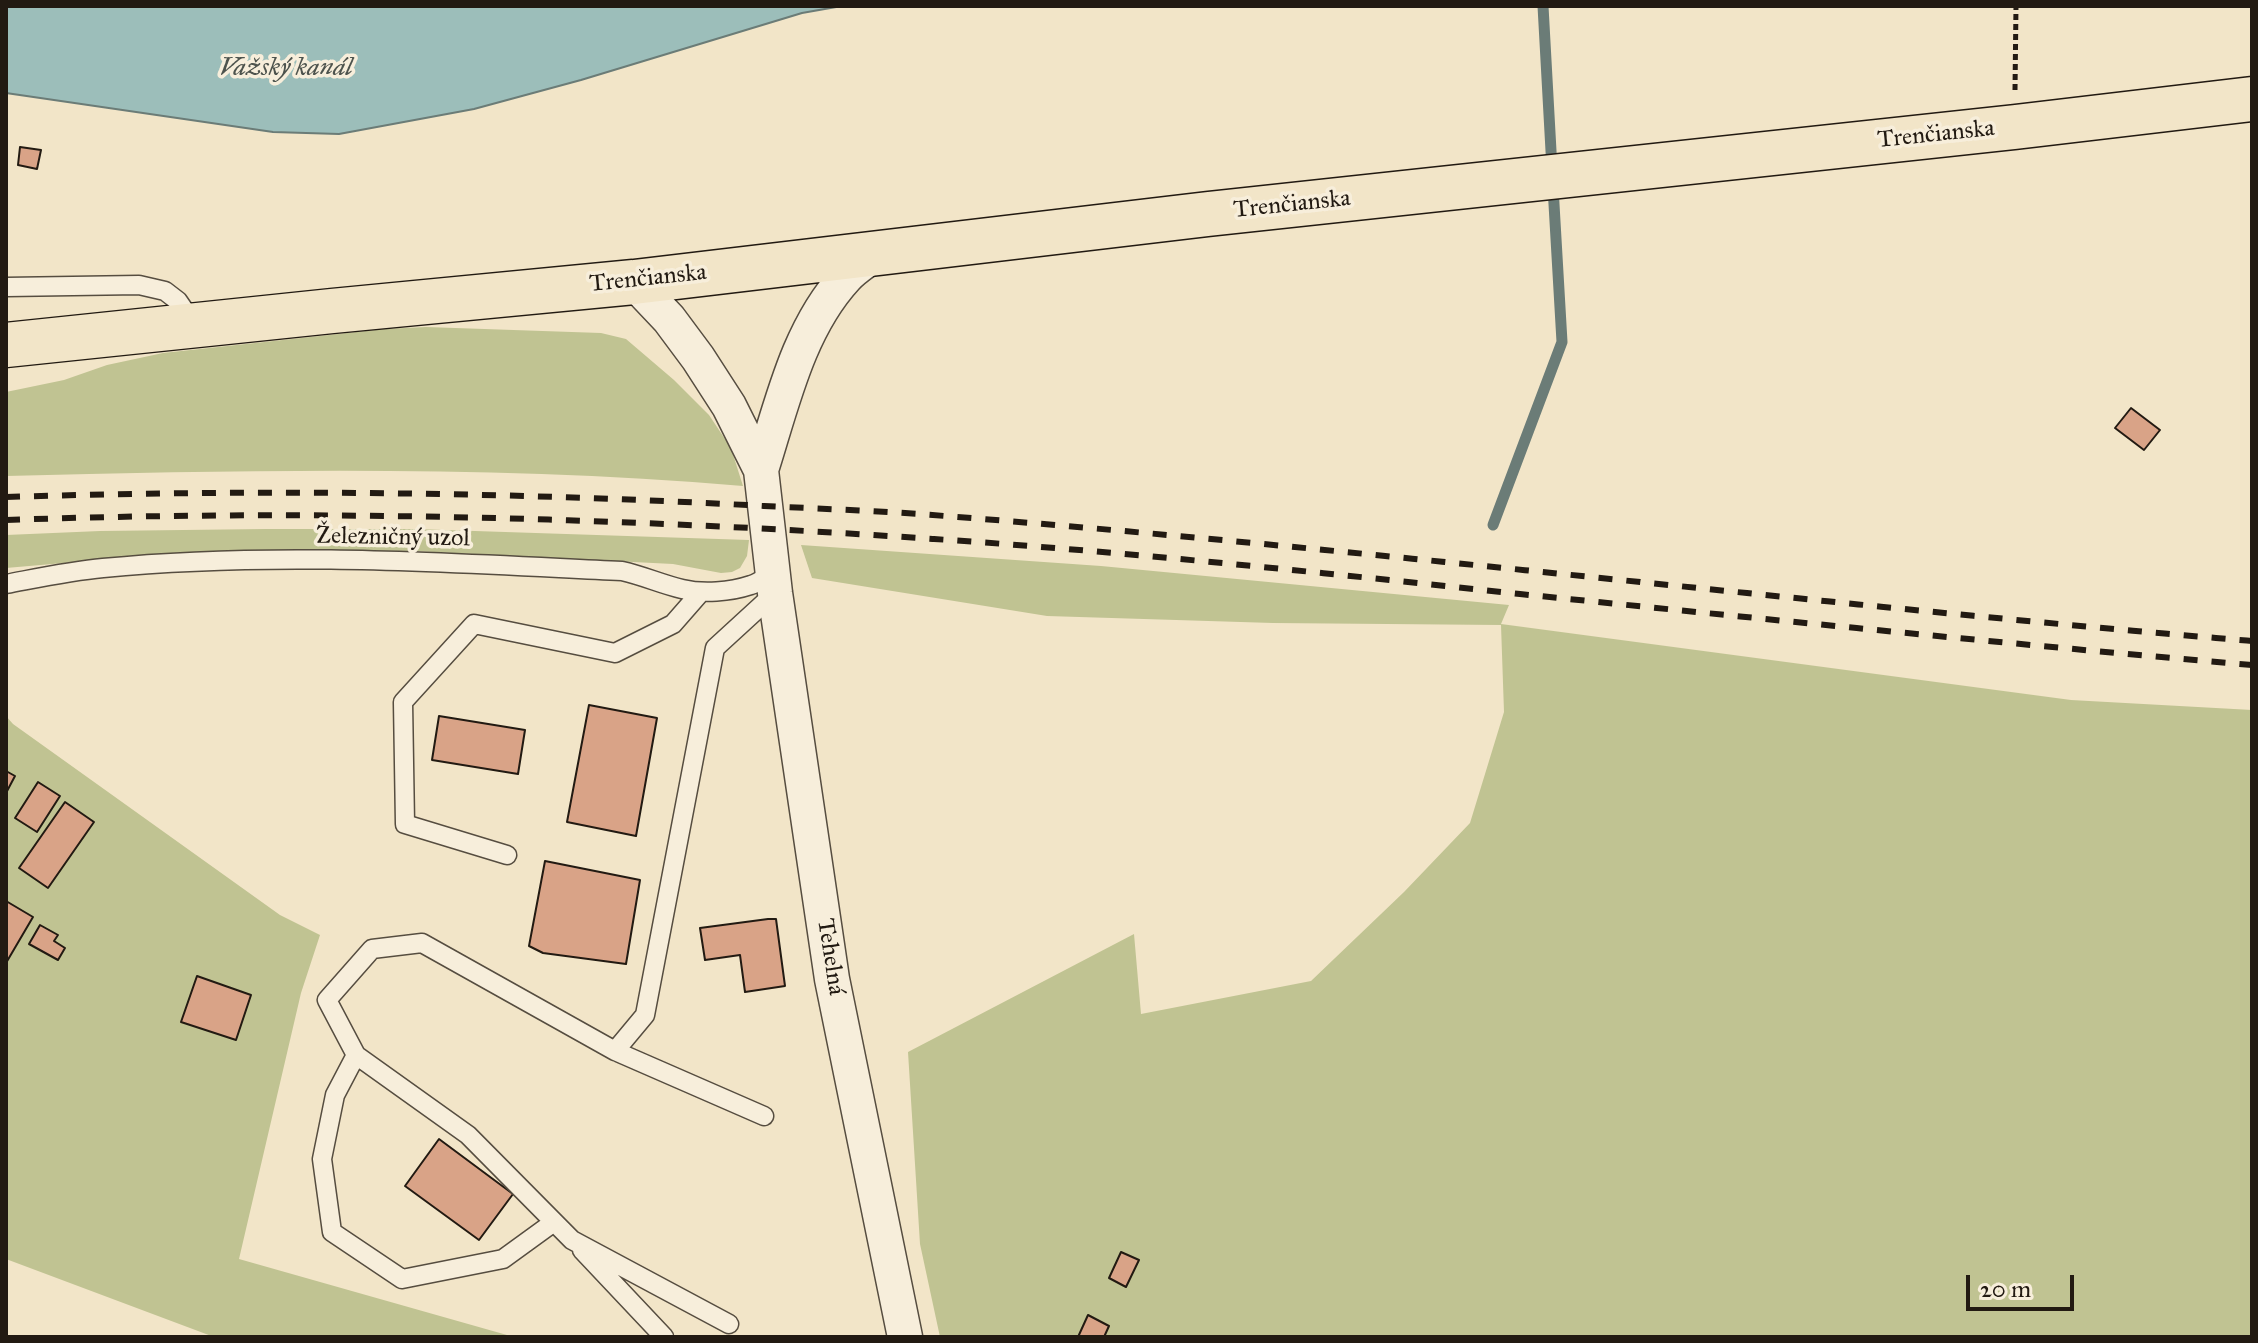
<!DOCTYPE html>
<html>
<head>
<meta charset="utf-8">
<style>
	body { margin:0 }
	#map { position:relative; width:2258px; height:1343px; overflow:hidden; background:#f2e5c8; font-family:"IM FELL Great Primer",serif }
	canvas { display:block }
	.frame { position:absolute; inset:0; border:8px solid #221a12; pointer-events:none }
	.scale { position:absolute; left:1966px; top:1275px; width:108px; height:36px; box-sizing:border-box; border:4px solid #221a12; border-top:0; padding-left:10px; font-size:24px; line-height:28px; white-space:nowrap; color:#221a12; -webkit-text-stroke:6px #f7eedb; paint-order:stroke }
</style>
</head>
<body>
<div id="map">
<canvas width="2258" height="1343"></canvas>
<div class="frame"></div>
<div class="scale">20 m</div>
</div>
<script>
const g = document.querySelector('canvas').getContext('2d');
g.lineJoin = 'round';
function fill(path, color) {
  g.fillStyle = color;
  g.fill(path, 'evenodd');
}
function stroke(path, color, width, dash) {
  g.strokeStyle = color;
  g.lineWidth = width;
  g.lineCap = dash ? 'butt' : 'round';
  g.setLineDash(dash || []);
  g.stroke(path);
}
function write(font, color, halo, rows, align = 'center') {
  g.font = font + ' "IM FELL Great Primer",serif';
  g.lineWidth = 7;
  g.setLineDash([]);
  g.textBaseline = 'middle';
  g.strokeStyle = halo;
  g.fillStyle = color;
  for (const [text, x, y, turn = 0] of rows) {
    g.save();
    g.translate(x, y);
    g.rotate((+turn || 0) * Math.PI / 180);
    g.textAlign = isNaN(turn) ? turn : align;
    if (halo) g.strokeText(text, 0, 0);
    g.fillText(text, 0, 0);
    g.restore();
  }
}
const green = new Path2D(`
	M426 327 601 333 626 339 674 380 709 415 731 448 743 486C499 465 251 470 6 476V392L64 380 107 365 163 353 384 329Z
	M266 529H414L749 540 747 556 740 568 732 572 721 573 673 564 414 551 268 550 156 555 6 568V535L100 531Z
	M801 545 1101 566 1509 605 1501 624 2071 700 2252 710V1337H940L920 1244 908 1052 1134 934 1141 1014 1311 981 1404 892 1470 823 1504 712 1501 625 1273 623 1047 616 812 578Z
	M6 716 13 724 280 915 320 935 301 993 239 1259 514 1337H214L6 1259Z`);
const water = new Path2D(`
	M6 6H842L802 13 581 80 474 109 339 134 273 132 6 93Z`);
const stream = new Path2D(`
	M1543 6 1552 169
	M1493 525 1562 342 1553 187`);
const building = new Path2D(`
	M20 147 41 150 37 169 18 165Z
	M2131 408 2160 430 2144 450 2115 428Z
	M589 705 657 718 636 836 567 822Z
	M439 716 525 730 518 774 432 760Z
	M6 771 15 776 6 793Z
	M38 782 60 796 37 832 15 818Z
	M65 802 94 822 48 888 19 868Z
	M545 861 640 880 626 964 543 953 529 946Z
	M6 901 33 917 6 963Z
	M768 919H776L785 986 745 992 740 955 705 960 700 928Z
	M40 925 58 935 54 941 65 948 58 960 29 944Z
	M197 976 251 995 236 1040 181 1022Z
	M439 1139 513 1194 479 1240 405 1186Z
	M1121 1252 1139 1260 1126 1287 1109 1278Z
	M1088 1315 1109 1326 1104 1337H1078Z`);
const path = new Path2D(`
	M2015 90 2016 6`);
const service = new Path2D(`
	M6 287 139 285 165 291 178 301 187 314 188 326
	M6 584C38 578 70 571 103 568 275 551 449 563 622 571 644 576 661 584 682 589 703 594 730 592 751 585 758 583 766 577 773 573
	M507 855 405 824 403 702 474 624 615 653 673 624 701 592
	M615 1051 764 1116
	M356 1055 335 1095 322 1159 332 1232 402 1279 503 1259 554 1222
	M582 1250 664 1337
	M729 1324 572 1240 468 1135 356 1055 327 1000 372 949 422 943 615 1051 645 1015 715 648 775 593`);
const minor = new Path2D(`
	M634 282 669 319 698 358 729 406 761 470 775 593 832 979 905 1337
	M761 470C782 404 798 329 846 277 854 268 866 261 876 253`);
const primary = new Path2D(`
	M6 345 332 311 634 282 1208 214 2015 127 2252 99`);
const rail = new Path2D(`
	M6 497C259 489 512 492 764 506 824 509 885 511 945 516 1381 550 1816 605 2252 641
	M6 520C316 509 625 518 934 539 1129 552 1325 573 1520 594 1764 619 2008 644 2252 665`);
const streetNames = [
	["Trenčianska",1936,135,-6],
	["Trenčianska",1292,205,-6],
	["Trenčianska",648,279,-6],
	["Železničný uzol",393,538,1],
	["Tehelná",830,957,81]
];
const waterNames = [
	["Važský kanál",286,69]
];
fill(green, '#c0c392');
fill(water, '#9cbeba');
stroke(water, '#6b7c77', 2);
stroke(stream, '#6b7c77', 11);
fill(building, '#d9a387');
stroke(building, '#221a12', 2);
stroke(service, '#564d40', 21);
stroke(minor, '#564d40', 37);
stroke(primary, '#221a12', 47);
stroke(path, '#221a12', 5, [6, 4]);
stroke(service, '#f7eedb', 18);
stroke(minor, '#f7eedb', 34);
stroke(primary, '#f2e5c8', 44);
stroke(rail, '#221a12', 6, [14, 14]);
write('24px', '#221a12', '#f7eedb', streetNames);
write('italic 26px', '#4d534d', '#f7eedb', waterNames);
</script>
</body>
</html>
